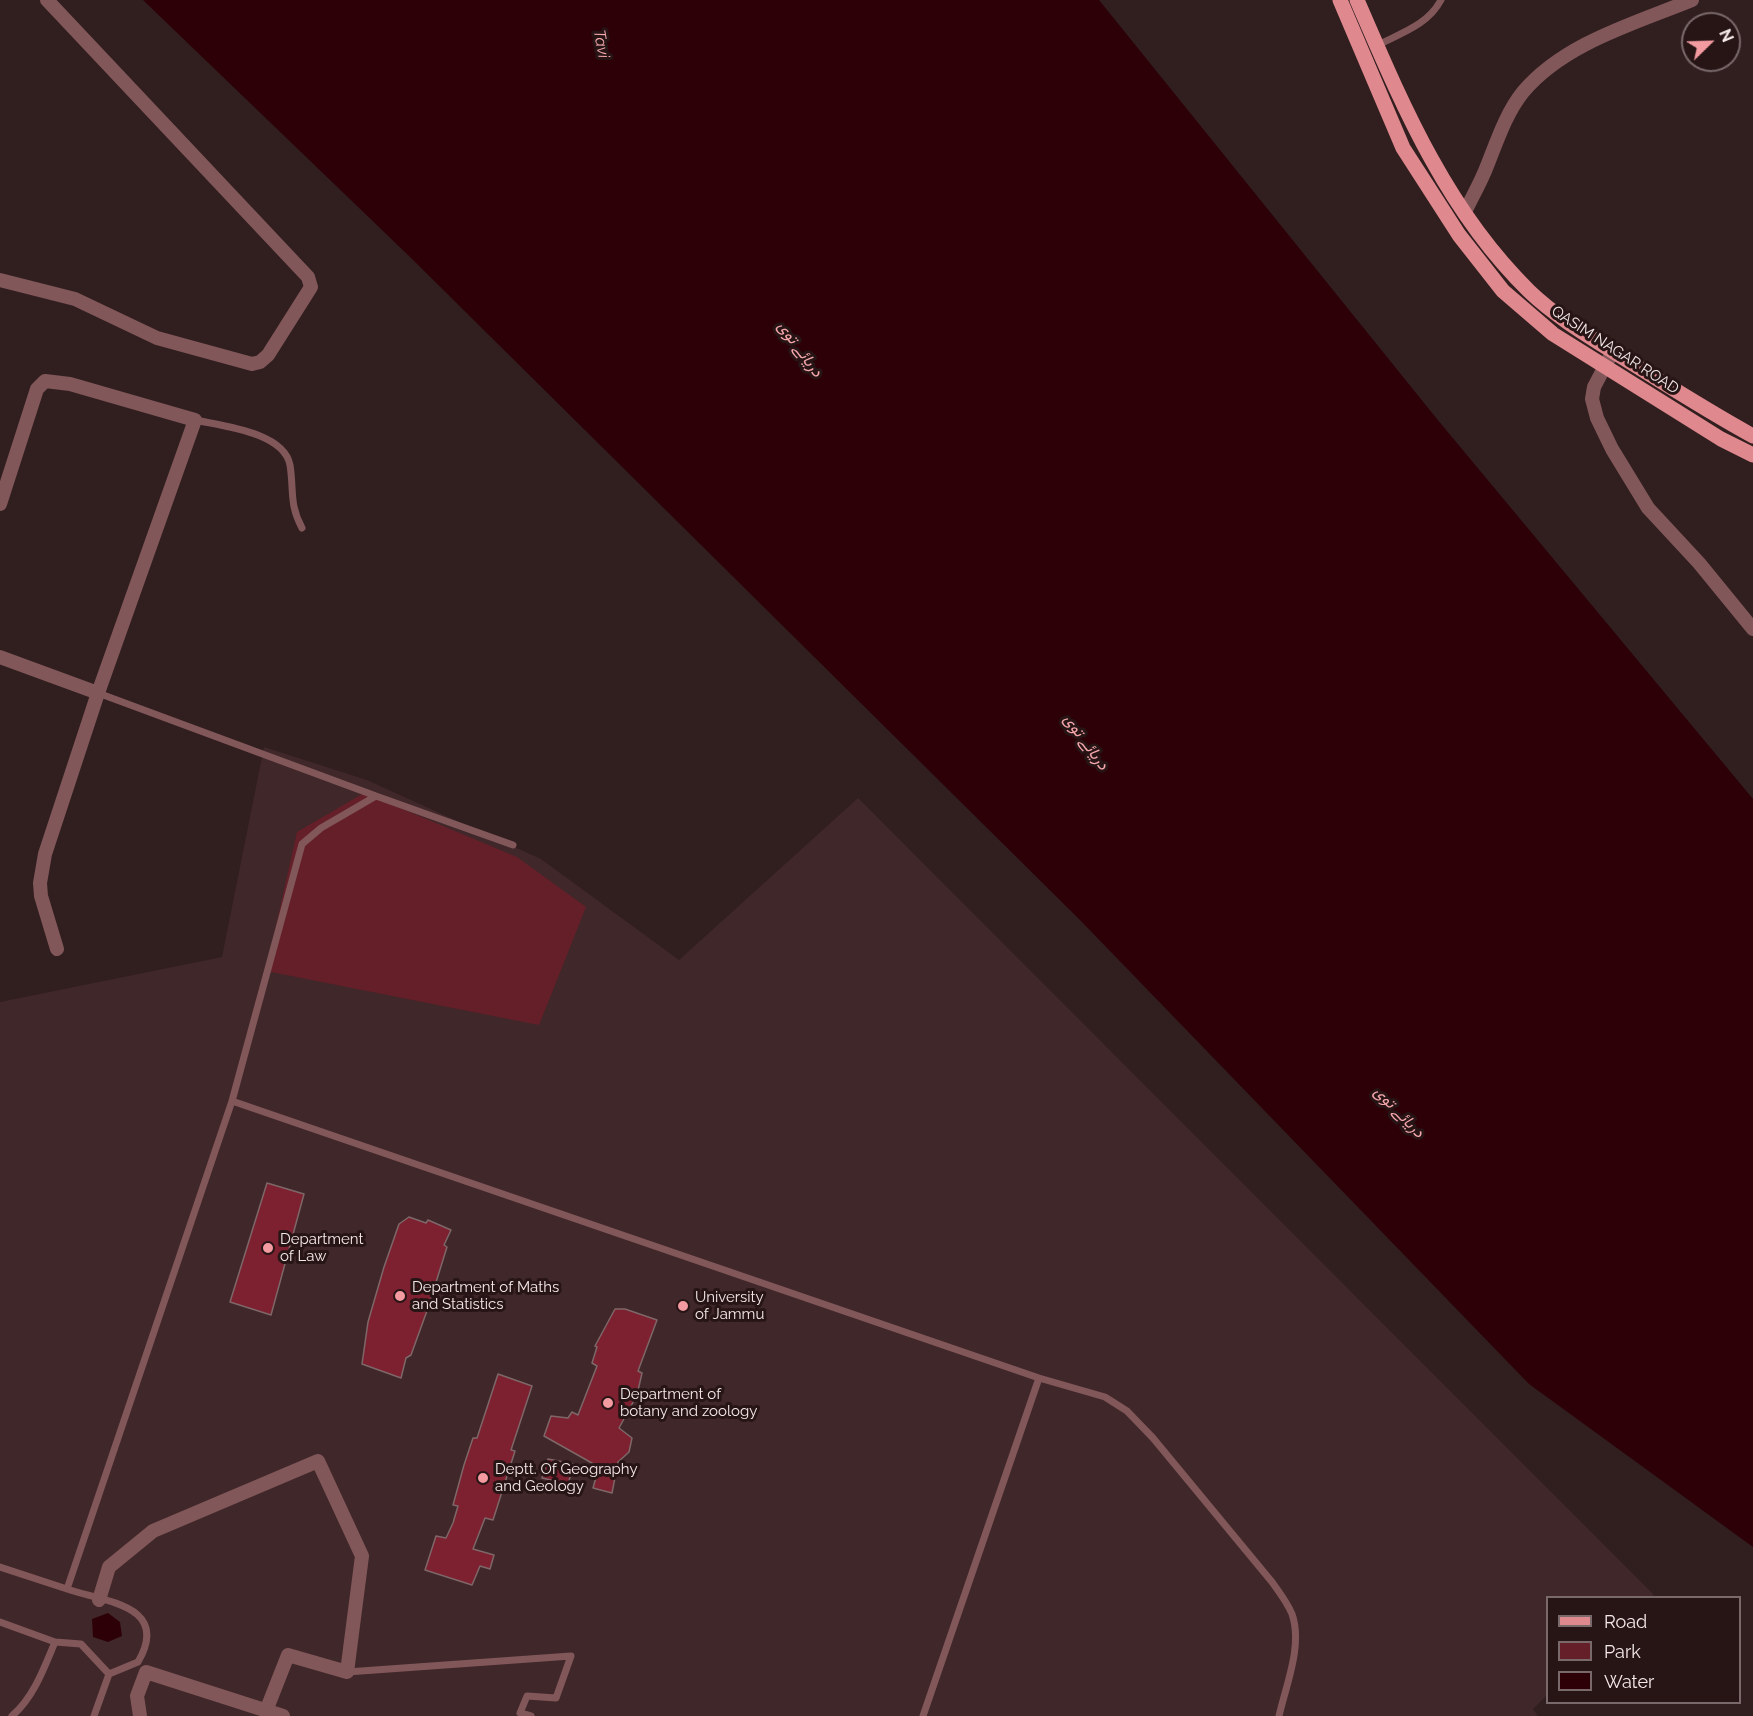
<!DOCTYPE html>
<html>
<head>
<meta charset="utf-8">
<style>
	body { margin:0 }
	#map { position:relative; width:1753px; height:1716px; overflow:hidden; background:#311e1f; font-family:Raleway,sans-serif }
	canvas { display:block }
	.legend { position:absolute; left:1546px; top:1596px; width:195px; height:108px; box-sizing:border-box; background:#271516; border:2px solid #79696a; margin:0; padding:8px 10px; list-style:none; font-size:18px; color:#f5e8e8 }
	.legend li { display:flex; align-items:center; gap:12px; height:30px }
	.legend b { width:30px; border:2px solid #79696a }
	.north { position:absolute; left:1681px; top:12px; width:60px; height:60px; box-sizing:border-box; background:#271516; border:2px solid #79696a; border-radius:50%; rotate:67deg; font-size:16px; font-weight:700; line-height:24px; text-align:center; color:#f5e8e8 }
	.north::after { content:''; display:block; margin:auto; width:21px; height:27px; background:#f49aa1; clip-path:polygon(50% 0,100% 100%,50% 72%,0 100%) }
</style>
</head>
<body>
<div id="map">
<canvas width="1753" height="1716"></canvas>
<ul class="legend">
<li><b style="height:8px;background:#df888e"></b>Road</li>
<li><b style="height:16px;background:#651f29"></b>Park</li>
<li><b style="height:16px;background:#2d0008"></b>Water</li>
</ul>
<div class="north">N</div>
</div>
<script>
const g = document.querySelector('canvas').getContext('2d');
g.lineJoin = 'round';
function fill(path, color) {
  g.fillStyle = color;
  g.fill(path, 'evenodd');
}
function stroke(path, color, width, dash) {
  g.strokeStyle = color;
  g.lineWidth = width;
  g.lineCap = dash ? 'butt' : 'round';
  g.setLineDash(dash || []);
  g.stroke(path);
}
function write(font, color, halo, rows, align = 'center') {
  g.font = font + ' Raleway,Vazirmatn,sans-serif';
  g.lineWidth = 6;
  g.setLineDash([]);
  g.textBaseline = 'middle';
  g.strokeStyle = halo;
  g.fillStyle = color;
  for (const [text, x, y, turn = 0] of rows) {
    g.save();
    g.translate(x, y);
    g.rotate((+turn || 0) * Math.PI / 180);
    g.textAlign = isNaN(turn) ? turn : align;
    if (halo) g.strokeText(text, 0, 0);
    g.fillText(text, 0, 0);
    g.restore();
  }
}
const built = new Path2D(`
	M264 747 367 780 541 859 679 960 858 798 1654 1595 1651 1598H1548L1547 1695 1533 1709 1538 1716H0V1002L222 957Z`);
const green = new Path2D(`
	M364 793 517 857 586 907 539 1025 266 971 297 832Z`);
const water = new Path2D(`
	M143 0H1099L1437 419 1753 799V1547L1529 1384 1079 919 409 256Z
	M108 1613 120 1622 122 1636 108 1642 93 1637 92 1619Z`);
const building = new Path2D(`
	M267 1183 304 1194 271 1315 230 1302Z
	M409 1217 426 1223 428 1220 451 1230 444 1245 447 1247 428 1308 411 1355 406 1358 401 1378 362 1364 368 1322 384 1267 399 1224Z
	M615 1309H625L657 1320 638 1371 642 1373 637 1395 619 1428 632 1438 629 1452 618 1462 612 1493 593 1488 598 1470 606 1471 544 1436 551 1416 568 1418 572 1412 578 1415 597 1366 592 1363 597 1347 595 1346Z
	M498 1374 532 1386 511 1450 515 1451 493 1520 485 1518 473 1549 494 1555 490 1569 480 1566 472 1585 425 1570 436 1536 446 1538 453 1523 458 1506 453 1505 464 1465 473 1438H477Z
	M548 1459 574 1464 568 1484 542 1478Z`);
const lane = new Path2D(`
	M1376 46C1401 33 1428 25 1441 0
	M195 420C222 426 284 432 290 465 294 490 289 504 302 528
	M98 693 376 796 321 828 302 844 232 1101
	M376 796 513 845
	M1039 1378 1105 1397 1127 1411 1153 1438 1272 1582C1279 1592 1287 1602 1292 1614 1303 1645 1286 1685 1279 1716
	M0 1567 67 1589 232 1101 1039 1378 923 1716
	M67 1589C105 1602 171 1605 138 1662L109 1674
	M0 1622 55 1642 81 1644 109 1674
	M347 1672 571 1656 556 1698 527 1696 520 1713 531 1716
	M12 1716C34 1697 44 1668 55 1642
	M94 1716 109 1674`);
const street = new Path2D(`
	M1465 212C1472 197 1481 182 1487 166 1497 141 1506 113 1523 92 1564 43 1636 23 1692 0
	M0 280 75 299 157 338 252 364 260 362 268 355 311 287 308 277 47 0
	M1613 351 1594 387 1592 399 1597 418 1612 449 1648 508 1699 563 1753 629
	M0 504 37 389 45 381 70 384 195 420 98 693 45 854 40 883 41 896 57 949
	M0 657 98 693
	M99 1600 109 1567 153 1531 318 1461 362 1556 347 1672 288 1655 266 1711
	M140 1716 137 1696 146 1672 283 1716`);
const primary = new Path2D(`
	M1340 0 1403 148 1459 235 1503 291 1553 334 1721 439 1753 455
	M1357 0C1402 104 1446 210 1529 291 1557 318 1592 338 1625 359 1667 385 1709 412 1753 436`);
const markers = [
	[268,1248,6,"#f49aa1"],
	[400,1296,6,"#f49aa1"],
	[683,1306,6,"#f49aa1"],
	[608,1403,6,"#f49aa1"],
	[483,1478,6,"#f49aa1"]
];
const streetNames = [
	["QASIM NAGAR ROAD",1615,350,33]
];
const poiNames = [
	["Department",280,1239],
	["of Law",280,1256],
	["Department of Maths",412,1287],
	["and Statistics",412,1304],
	["University",695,1297],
	["of Jammu",695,1314],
	["Department of",620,1394],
	["botany and zoology",620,1411],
	["Deptt. Of Geography",495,1469],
	["and Geology",495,1486]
];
const waterNames = [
	["Tavi",601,44,80],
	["دریائے توی",800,349,54],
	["دریائے توی",1086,742,54],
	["دریائے توی",1399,1112,46]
];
fill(built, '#402729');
fill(green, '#651f29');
fill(water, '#2d0008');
fill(building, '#7d2030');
stroke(building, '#7e6768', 1.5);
stroke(lane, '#815759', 7);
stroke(street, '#815759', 14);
stroke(primary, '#df888e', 15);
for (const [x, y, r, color] of markers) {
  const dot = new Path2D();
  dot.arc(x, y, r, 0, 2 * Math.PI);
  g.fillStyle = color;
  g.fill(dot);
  stroke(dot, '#271516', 2);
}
write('15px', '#f5e8e8', '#271516', streetNames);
write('15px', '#f5e8e8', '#271516', poiNames, 'left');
write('italic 16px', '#f6a7ac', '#271516', waterNames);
</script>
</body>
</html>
